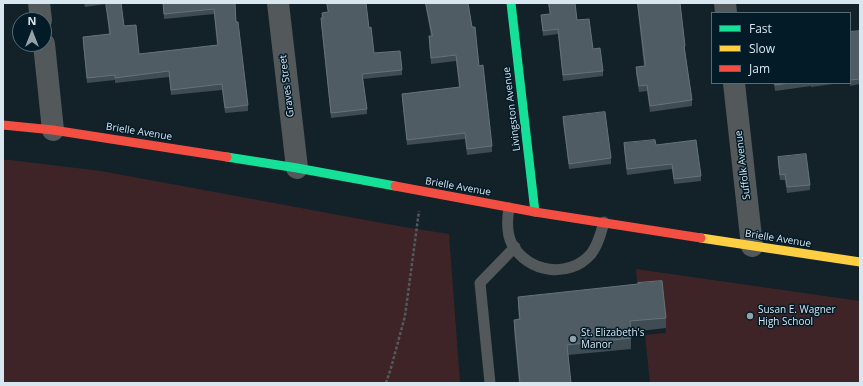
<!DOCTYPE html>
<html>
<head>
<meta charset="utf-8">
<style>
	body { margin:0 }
	#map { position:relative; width:863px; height:386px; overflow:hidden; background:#132129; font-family:"Open Sans",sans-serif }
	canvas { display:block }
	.frame { position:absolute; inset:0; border:4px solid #d7e6ef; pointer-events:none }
	.legend { position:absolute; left:711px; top:12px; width:140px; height:72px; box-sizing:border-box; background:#031a27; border:1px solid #586c77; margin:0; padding:5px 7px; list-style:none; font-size:12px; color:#d7e6ef }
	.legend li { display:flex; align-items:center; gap:8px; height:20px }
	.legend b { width:20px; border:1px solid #586c77 }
	.north { position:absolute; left:12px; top:12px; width:40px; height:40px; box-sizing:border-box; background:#031a27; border:1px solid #586c77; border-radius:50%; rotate:0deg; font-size:11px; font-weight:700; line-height:16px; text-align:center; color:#d7e6ef }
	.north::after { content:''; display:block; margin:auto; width:14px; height:18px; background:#92a1aa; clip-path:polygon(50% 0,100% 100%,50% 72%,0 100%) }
</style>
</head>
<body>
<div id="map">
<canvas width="863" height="386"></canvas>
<div class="frame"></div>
<ul class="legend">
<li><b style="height:5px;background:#16e098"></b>Fast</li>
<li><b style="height:5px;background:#ffcf43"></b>Slow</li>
<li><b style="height:5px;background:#f24e42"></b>Jam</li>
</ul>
<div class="north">N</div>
</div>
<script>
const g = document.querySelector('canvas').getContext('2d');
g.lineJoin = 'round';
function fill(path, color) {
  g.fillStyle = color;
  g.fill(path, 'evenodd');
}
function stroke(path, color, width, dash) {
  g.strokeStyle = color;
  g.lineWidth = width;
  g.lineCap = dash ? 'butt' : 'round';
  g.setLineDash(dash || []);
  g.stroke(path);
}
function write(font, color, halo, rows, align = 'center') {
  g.font = font + ' "Open Sans",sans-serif';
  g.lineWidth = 3;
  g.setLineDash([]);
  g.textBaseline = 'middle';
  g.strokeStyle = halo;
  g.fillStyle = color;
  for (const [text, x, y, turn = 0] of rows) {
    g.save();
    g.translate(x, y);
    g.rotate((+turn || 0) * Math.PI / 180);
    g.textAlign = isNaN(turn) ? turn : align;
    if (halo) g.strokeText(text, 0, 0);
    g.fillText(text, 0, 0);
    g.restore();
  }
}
const green = new Path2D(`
	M3 160H10L101 171 398 226 449 234 460 383H3Z
	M636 269 860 301V383H650L645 335 666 333 662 291 638 293Z`);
const path = new Path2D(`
	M386 383 391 368 405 316 419 211`);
const lane = new Path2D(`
	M509 208C507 220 506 233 512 244 528 273 569 279 591 254 598 245 601 233 604 222
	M490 383 480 283 515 247`);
const street = new Path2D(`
	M39 3 41 20
	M278 3 297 168
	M725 3 726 13
	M44 44 53 130
	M734 83 752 246`);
const fast = new Path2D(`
	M511 3 535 212
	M227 157 297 168 395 186`);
const slow = new Path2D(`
	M701 238 860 262`);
const jam = new Path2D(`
	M3 125 53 130 227 157
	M395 186 535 212 701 238`);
const wall = new Path2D(`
	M84 3H121L124 26 139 54 217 45 214 14 164 19 163 3H235L236 22 248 105V111L225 113 222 90 171 95 169 77 115 83V80L87 83 83 43V37L109 34 106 4 85 7Z
	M327 3H366L369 28 374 53 402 70V75L363 79 367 109V114L331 118 321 23 322 13 328 12Z
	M425 3H468L492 146V152L467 155 465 139 407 145 402 99V94L459 87 456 61 431 64 429 42V36H431Z
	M548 3H575L577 20 593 49 603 71V76L563 81 558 34 543 36 541 15 550 14Z
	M637 3H680L685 46V51L692 100V106L650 112 647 91 639 92 636 73V67L644 66Z
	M860 31V84L850 86V32Z
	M774 83H841L811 87V86L775 91Z
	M563 117 611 158V164L569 169 563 122Z
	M624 143 656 145 701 176V181L674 184 672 169 627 175 624 149Z
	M778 157 810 185V190L787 193 785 180H780L778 163Z
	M518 297 666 318V328L631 332V349L568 355 571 383H519L514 330V320H519L518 307Z`);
const building = new Path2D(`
	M106 3H121L124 26 136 25 139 54 218 45 214 9 164 14 163 3H235L236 22H238L248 105 225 108 222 84 171 90 169 71 115 78V75L87 78 83 37 110 34Z
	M327 3H366L369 28 371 27 374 53 400 51 402 70 362 74 367 109 331 113 321 18H323L322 13 328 12Z
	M426 3H468L472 27H475L479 66 483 65 492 146 467 149 465 133 407 140 402 94 460 87 456 55 431 58 429 36H432Z
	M549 3H575L577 20 589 19 593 49 600 48 603 71 563 75 558 29 543 31 541 15 550 14Z
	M638 3H680L685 46H684L692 100 650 106 647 85 639 86 636 67 645 66Z
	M860 31V79L850 80V32Z
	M774 83H790L775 85Z
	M605 112 611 158 569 164 563 117Z
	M655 140 656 145 696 140 701 176 674 179 672 164 627 169 624 143Z
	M806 154 810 185 787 187 785 174 780 175 778 157Z
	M662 281 666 318 630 321 631 338 567 345 571 383H520L514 320 520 319 518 297 638 284V283Z`);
const markers = [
	[750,316,4,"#92a1aa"],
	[573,339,4,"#92a1aa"]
];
const streetNames = [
	["Graves Street",287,86,-97],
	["Livingston Avenue",512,109,-97],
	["Brielle Avenue",139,132,9],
	["Suffolk Avenue",743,165,-97],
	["Brielle Avenue",458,187,10],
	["Brielle Avenue",778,239,9]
];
const poiNames = [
	["Susan E. Wagner",758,310],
	["High School",758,322],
	["St. Elizabeth's",581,333],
	["Manor",581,345]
];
fill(green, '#3f2427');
stroke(path, '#53595d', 2.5, [3, 2]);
stroke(lane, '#53585b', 11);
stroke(street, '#53585b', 22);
stroke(fast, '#16e098', 9);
stroke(slow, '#ffcf43', 9);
stroke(jam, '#f24e42', 9);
fill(wall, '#3f4c53');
fill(building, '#505c64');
stroke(building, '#657279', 1);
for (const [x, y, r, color] of markers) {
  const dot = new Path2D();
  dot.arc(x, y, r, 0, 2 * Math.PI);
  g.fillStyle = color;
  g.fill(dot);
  stroke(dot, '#031a27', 1.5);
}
write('10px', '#d7e6ef', '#031a27', streetNames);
write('10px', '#d7e6ef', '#031a27', poiNames, 'left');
</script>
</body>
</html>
